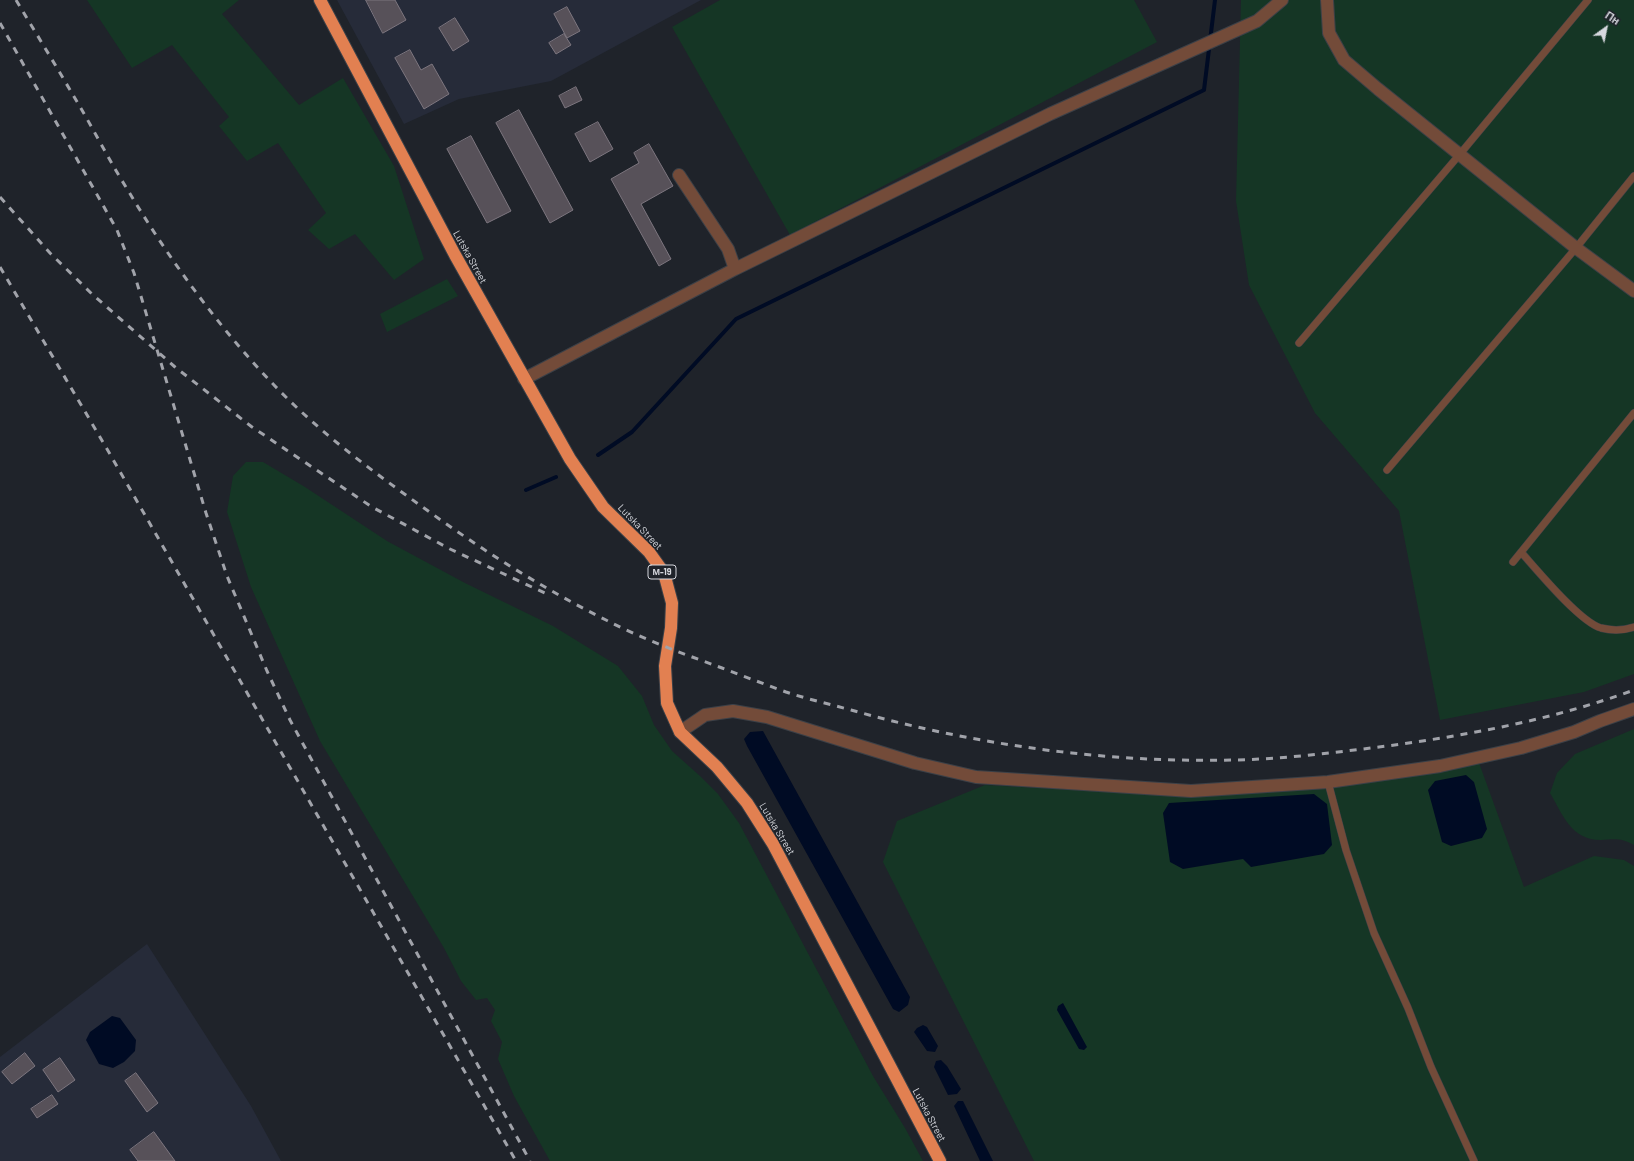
<!DOCTYPE html>
<html>
<head>
<meta charset="utf-8">
<style>
	body { margin:0 }
	#map { position:relative; width:1634px; height:1161px; overflow:hidden; background:#1f232a; font-family:Barlow,sans-serif }
	canvas { display:block }
	.north { position:absolute; left:1586px; top:8px; width:40px; height:40px; -webkit-text-stroke:3px #1f232a; paint-order:stroke; rotate:33deg; font-size:11px; font-weight:700; line-height:16px; text-align:center; color:#d6d8de }
	.north::after { content:''; display:block; margin:auto; width:14px; height:18px; background:#d6d8de; clip-path:polygon(50% 0,100% 100%,50% 72%,0 100%) }
</style>
</head>
<body>
<div id="map">
<canvas width="1634" height="1161"></canvas>
<div class="north">Пн</div>
</div>
<script>
const g = document.querySelector('canvas').getContext('2d');
g.lineJoin = 'round';
function fill(path, color) {
  g.fillStyle = color;
  g.fill(path, 'evenodd');
}
function stroke(path, color, width, dash) {
  g.strokeStyle = color;
  g.lineWidth = width;
  g.lineCap = dash ? 'butt' : 'round';
  g.setLineDash(dash || []);
  g.stroke(path);
}
function write(font, color, halo, rows, align = 'center') {
  g.font = font + ' Barlow,sans-serif';
  g.lineWidth = 3;
  g.setLineDash([]);
  g.textBaseline = 'middle';
  g.strokeStyle = halo;
  g.fillStyle = color;
  for (const [text, x, y, turn = 0] of rows) {
    g.save();
    g.translate(x, y);
    g.rotate((+turn || 0) * Math.PI / 180);
    g.textAlign = isNaN(turn) ? turn : align;
    if (halo) g.strokeText(text, 0, 0);
    g.fillText(text, 0, 0);
    g.restore();
  }
}
const built = new Path2D(`
	M337 0H701L551 81 459 99 404 124Z
	M147 944 251 1106 281 1161H0V1057Z`);
const green = new Path2D(`
	M87 0H239L222 14 299 105 343 78 394 166 424 259 394 280 355 234 329 249 308 230 326 213 278 143 247 161 219 126 229 117 172 45 132 68Z
	M720 0H1134L1157 42 790 235 672 27Z
	M1241 0H1634V674L1584 692 1440 720 1399 511 1315 413 1249 285 1236 201Z
	M447 279 458 296 387 332 380 314Z
	M246 462H263L305 487 387 541 465 583 553 626 618 666 642 696 654 725 672 751 700 776 718 794 739 823 873 1076 905 1128 923 1161H550L514 1096 498 1059 502 1042 491 1021 495 1010 487 998 476 1000 461 981 444 948 320 741 251 587 227 512 233 476Z
	M1634 729V845C1622 838 1615 839 1601 840 1571 840 1563 815 1550 793L1557 773 1575 754Z
	M1478 760 1524 887 1594 856 1624 860 1634 866V1161H1034L883 862 897 821 985 785 1168 795Z`);
const water = new Path2D(`
	M763 731 910 997 908 1005 899 1012 893 1009 747 746 744 739 750 732Z
	M1466 775 1474 782 1487 829 1482 838 1451 846 1442 842 1428 790 1435 781Z
	M1314 794 1327 804 1332 845 1324 854 1251 867 1243 859 1183 869 1170 862 1163 813 1169 803Z
	M1063 1003 1087 1047 1084 1050 1079 1049 1057 1010 1058 1006Z
	M112 1016 120 1018 136 1040 135 1051 124 1062 113 1068 99 1064 86 1040 90 1032Z
	M923 1025 927 1027 938 1046 935 1052 927 1051 914 1032 917 1028Z
	M941 1060 947 1066 961 1089 957 1094 948 1095 934 1067 936 1061Z
	M958 1101H963L993 1161H980L954 1106Z`);
const stream = new Path2D(`
	M598 455 632 432 736 319 1204 90 1215 0
	M526 490 556 477`);
const building = new Path2D(`
	M366 0H395L406 20 383 33Z
	M567 7 580 31 567 38 554 14Z
	M455 18 469 41 453 51 439 28Z
	M564 34 571 45 556 54 549 43Z
	M410 50 421 70 432 64 449 94 424 109 395 58Z
	M576 87 582 100 565 108 559 96Z
	M519 110 573 210 550 223 496 123Z
	M598 122 613 149 590 162 575 134Z
	M471 136 511 211 487 223 447 149Z
	M649 144 673 186 641 204 671 259 659 266 611 179 639 163 634 153Z
	M25 1053 35 1066 12 1084 2 1072Z
	M60 1058 75 1080 58 1092 43 1070Z
	M136 1073 158 1103 147 1112 125 1081Z
	M52 1095 58 1104 37 1118 31 1109Z
	M154 1132 175 1161H138L130 1150Z`);
const lane = new Path2D(`
	M1299 343 1460 154 1588 0
	M1387 470 1576 248 1634 176
	M1521 552C1537 570 1580 622 1601 628 1613 631 1622 631 1634 627
	M1513 562 1634 413
	M1328 782 1346 850 1374 933 1408 1008 1431 1067 1474 1161`);
const street = new Path2D(`
	M1327 0 1329 33 1344 60 1378 89 1576 248 1634 291
	M679 175 728 249 735 269
	M524 379 735 269 1050 114 1257 21 1282 0
	M680 732 705 715 733 711 767 717 915 763 976 777 1191 791 1328 782 1440 766 1521 748 1574 732 1600 721 1634 709`);
const highway = new Path2D(`
	M320 0 455 255 570 459 603 507 649 552 664 573 672 603 671 628 665 666 667 703 680 732 717 767 747 803 773 844 940 1161`);
const rail = new Path2D(`
	M16 0C36 33 56 66 76 100 94 130 110 162 129 192 169 259 220 329 274 385 319 432 372 471 424 508 482 550 542 588 606 620 642 639 684 654 722 668 743 676 764 684 786 692 807 699 829 704 851 710 975 745 1105 763 1234 760 1282 759 1331 753 1379 747 1465 736 1552 720 1634 690
	M0 23 117 230 134 273 206 513 227 576 267 671 290 720 530 1161
	M0 197 50 253 92 294 175 367 252 427 372 507 450 549 547 594
	M0 267 107 449 516 1161`);
const shields = [
	[662,572,28]
];
const shieldNames = [
	["М-19",662,572]
];
const streetNames = [
	["Lutska Street",470,257,61],
	["Lutska Street",640,527,46],
	["Lutska Street",777,829,59],
	["Lutska Street",929,1115,62]
];
fill(built, '#262b39');
fill(green, '#153625');
fill(water, '#000b24');
stroke(stream, '#000b24', 4);
fill(building, '#575159');
stroke(building, '#7d767f', 1);
stroke(lane, '#3c4047', 8);
stroke(street, '#3c4047', 14);
stroke(highway, '#3c4047', 14);
stroke(lane, '#734b39', 7);
stroke(street, '#734b39', 12);
stroke(highway, '#e28051', 12);
stroke(rail, '#a1a3aa', 3, [7, 7]);
for (const [x, y, w] of shields) {
  const box = new Path2D();
  box.roundRect(x - w / 2, y - 7, w, 14, 3);
  g.fillStyle = '#1f232a';
  g.fill(box);
  stroke(box, '#d6d8de', 1);
}
write('bold 9px', '#d6d8de', null, shieldNames);
write('10px', '#d6d8de', '#1f232a', streetNames);
</script>
</body>
</html>
